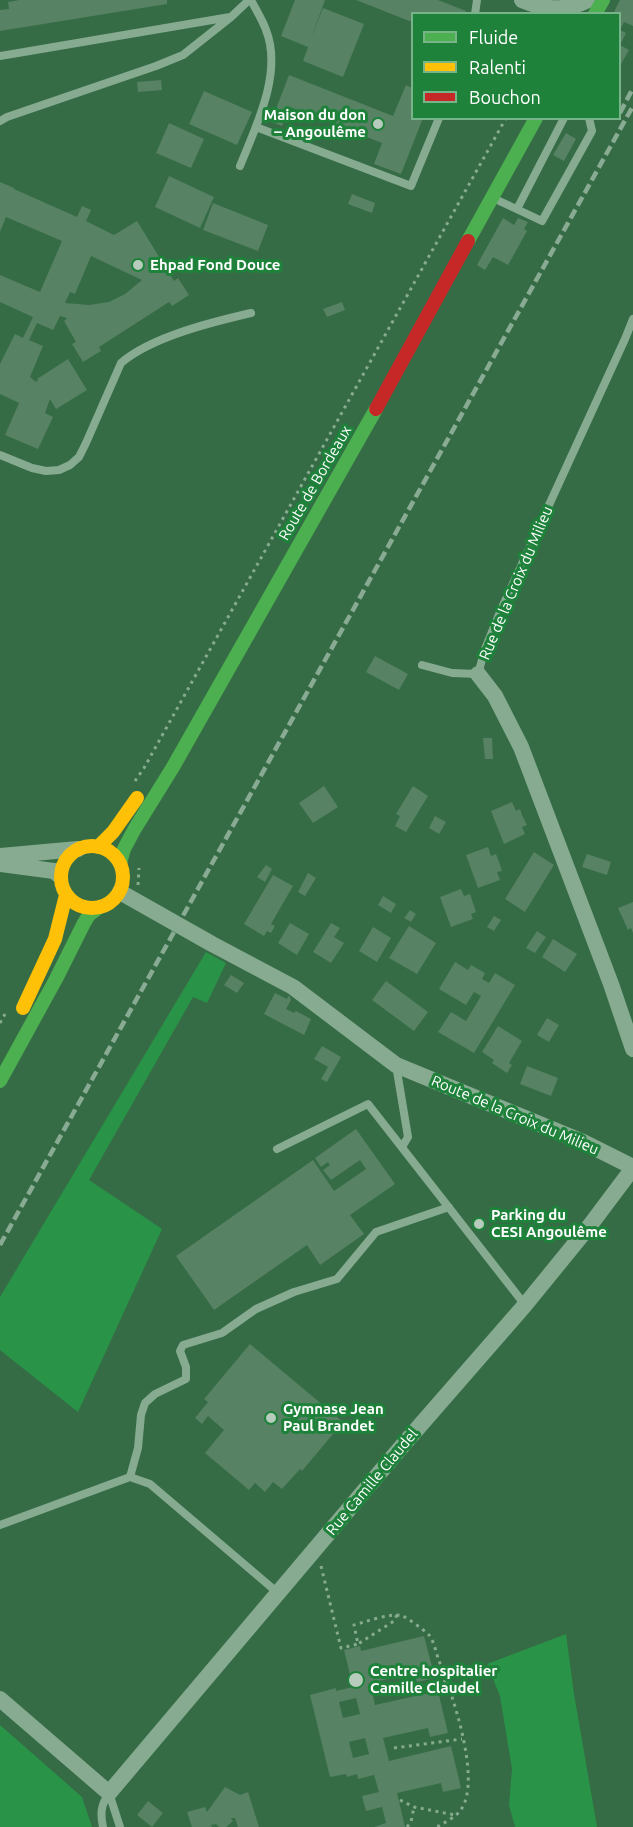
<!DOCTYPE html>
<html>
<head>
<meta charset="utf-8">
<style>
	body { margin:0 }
	#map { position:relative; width:633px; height:1827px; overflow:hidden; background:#356c45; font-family:Ubuntu,sans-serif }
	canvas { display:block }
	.legend { position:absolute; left:411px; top:12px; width:210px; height:108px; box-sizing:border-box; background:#1e823b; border:2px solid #78b489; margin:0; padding:8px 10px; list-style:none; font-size:18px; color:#fff }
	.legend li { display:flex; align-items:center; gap:12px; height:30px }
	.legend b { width:30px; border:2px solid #78b489 }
</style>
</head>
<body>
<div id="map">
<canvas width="633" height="1827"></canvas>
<ul class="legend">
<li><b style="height:8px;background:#4caf50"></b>Fluide</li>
<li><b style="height:8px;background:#ffc107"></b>Ralenti</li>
<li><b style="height:8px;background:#c62828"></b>Bouchon</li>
</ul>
</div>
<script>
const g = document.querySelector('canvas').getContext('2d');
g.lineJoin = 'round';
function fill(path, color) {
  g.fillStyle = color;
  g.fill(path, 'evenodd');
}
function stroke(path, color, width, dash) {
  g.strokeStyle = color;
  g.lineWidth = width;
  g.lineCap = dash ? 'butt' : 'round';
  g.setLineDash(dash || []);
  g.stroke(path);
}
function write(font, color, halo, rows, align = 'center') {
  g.font = font + ' Ubuntu,sans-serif';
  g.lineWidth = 6;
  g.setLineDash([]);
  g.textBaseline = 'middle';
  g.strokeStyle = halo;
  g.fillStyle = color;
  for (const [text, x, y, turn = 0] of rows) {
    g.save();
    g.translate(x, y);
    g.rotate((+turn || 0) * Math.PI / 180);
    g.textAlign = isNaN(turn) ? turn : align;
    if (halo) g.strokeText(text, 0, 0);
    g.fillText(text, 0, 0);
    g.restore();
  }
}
const green = new Path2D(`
	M206 952 226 963 207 1003 193 997 89 1180 162 1229 78 1412 0 1350V1297Z
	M566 1634 574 1694 597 1827H515L509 1805 512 1769 500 1696 487 1664Z
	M0 1725 82 1797 92 1827H0Z`);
const building = new Path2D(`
	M19 0H167V4L0 31V10L9 9 8 2Z
	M295 0H325L311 39 323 8 364 24 343 77 303 61 308 47 281 36Z
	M356 0H438L466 11 465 14H412V22Z
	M620 0H633V26L624 22 620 30 626 33 620 45 629 50 620 66V14H613Z
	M289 75 393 116 406 85 412 88V118H423L401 174 374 164 382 143 290 107 282 126 271 122Z
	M161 80 162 90 138 92 137 82Z
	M204 91 252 112 237 145 189 124Z
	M169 123 204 139 191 168 156 153Z
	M566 133 576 139 564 161 553 155Z
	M169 176 214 197 200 228 155 207Z
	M0 182 14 188V189L77 217 82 206 91 210 86 221 114 235 137 221 174 281 178 278 189 295 172 306 169 302 99 347 101 351 83 362 72 344 76 342 64 321 67 318 60 316 53 330 37 323 29 340 43 346 30 377 36 382 38 380 37 379 68 359 87 390 56 409 50 399 45 413 53 417 38 449 5 435 19 403 0 394V364L15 334 23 338 33 317 0 302V275L40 292 62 241 6 217 0 232ZM91 256 142 280 125 294 109 302 89 305 65 303 70 292 75 294Z
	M352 194 375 203 372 213 348 204Z
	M213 203 268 225 258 251 203 230Z
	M503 218 514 225 518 218 528 222 524 229 527 231 508 265 493 257 485 270 477 265Z
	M342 302 345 310 327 317 323 309Z
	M375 656 408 674 399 690 366 672Z
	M483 738H492L493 759H485Z
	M324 786 338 807 313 823 299 803Z
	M413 786 428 796 406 832 395 826 400 816 396 814Z
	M512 802 516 811 520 809 522 815 527 825 522 827 525 834 504 844 491 811Z
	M435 816 446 822 439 834 429 828Z
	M488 847 491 856 496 854 500 865 502 871 497 872 500 880 478 888 466 855Z
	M534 852 554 865 525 912 505 899Z
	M587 854 611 862 607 875 582 867Z
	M266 865 272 869 265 882 257 877Z
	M308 873 316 878 305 896 298 892Z
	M273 875 293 886 271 924 275 926 271 933 267 931 264 936 244 924Z
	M461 889 464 896 470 894 476 912 471 914 473 919 451 927 440 897Z
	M383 896 396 904 391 913 378 905Z
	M633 902V933L631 928 628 930 618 908Z
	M410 910 416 914 411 922 404 918Z
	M494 916 501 920 494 931 487 927Z
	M290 923 309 934 297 955 278 943Z
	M331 923 340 928 334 937 344 943 331 963 313 952Z
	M409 926 436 943 417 974 389 958Z
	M373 927 391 938 377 962 359 951Z
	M537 931 546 937 535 953 526 948Z
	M553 939 577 954 565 972 542 957Z
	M455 962 468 970 471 965 485 973 482 979 489 983 495 973 515 985 474 1053 438 1032 451 1012 466 1021 481 996 474 992 466 1005 439 989Z
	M231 975 244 983 237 993 224 985Z
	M386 981 428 1012 414 1031 372 1000Z
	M275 993 287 999 289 995 291 1000 286 1009 294 1013 296 1011 311 1019 304 1035 264 1014Z
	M547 1018 559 1025 549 1042 537 1035Z
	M498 1026 522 1041 509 1063 512 1065 507 1073 492 1063 494 1060 482 1052Z
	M322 1046 341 1057 327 1082 321 1079 328 1067 314 1059Z
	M527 1066 558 1078 551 1096 520 1084Z
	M356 1129 395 1184 350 1215 364 1234 320 1265 307 1245 214 1310 176 1256 313 1160 334 1191 366 1169 360 1160 331 1180 323 1170 330 1165 328 1162 321 1167 315 1158Z
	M250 1344 343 1422 302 1471 300 1469 282 1489 273 1482 265 1492 255 1483 249 1490 205 1453 224 1430 208 1416 202 1424 195 1418 208 1402 204 1399Z
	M424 1636 435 1678 417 1682 414 1673 370 1683 375 1705 438 1691 448 1733 430 1737 428 1728 383 1738 389 1761 451 1746 461 1788 443 1792 441 1783 397 1793 405 1827H374L386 1823 382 1807 366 1811 362 1796 379 1792 374 1775 358 1779 357 1774 347 1777 346 1774 330 1777 310 1695 336 1688V1691L353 1687 344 1650 360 1646 361 1651ZM356 1698 360 1714 343 1718 339 1702ZM365 1738 369 1754 353 1758 349 1742Z
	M225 1787 240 1795 248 1792 259 1827H238L235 1818H232L231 1819 233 1821 226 1827H219L216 1824 211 1825 212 1827H192L187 1812 205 1807 207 1812Z
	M148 1801 163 1813 152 1827 137 1815Z`);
const path = new Path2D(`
	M135 781 144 768 506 118
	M138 885 139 868
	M0 1023 5 1014
	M321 1566 341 1648 358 1644
	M397 1615 394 1621 358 1644 354 1625C365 1622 392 1612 403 1616 410 1620 423 1629 429 1635 434 1641 436 1653 439 1661 452 1693 481 1777 462 1808 457 1817 445 1822 437 1827
	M377 1694 405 1691 447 1681
	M394 1748 462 1739
	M400 1800 414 1807 455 1815
	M407 1827 411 1822 414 1807`);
const lane = new Path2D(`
	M475 14 477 0
	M0 56 230 17
	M0 121 7 117 156 66 183 55 231 17 249 0
	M256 127 411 186 439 118
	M240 166C256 126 283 73 266 30 262 19 256 10 251 0
	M493 198 542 221 592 131 589 118
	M517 209 564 118
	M0 455 32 468 46 471 59 470 70 465 79 457 86 443 121 363C151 337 212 322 251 313
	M422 665 452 673 478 674 485 649 500 612 625 339 633 319
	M396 1065 408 1137 402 1147
	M277 1149 368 1104 525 1305
	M130 1477 138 1448 141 1415 145 1403 155 1394 186 1379V1367L180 1351 183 1345 222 1333 256 1309 294 1292 337 1279 376 1232 449 1207
	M0 1525 130 1477 150 1484 278 1593
	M109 1793 120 1827
	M103 1827C100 1813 101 1805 109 1793`);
const street = new Path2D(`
	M522 0C546 10 564 12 588 0
	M478 674 495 696 521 747 611 984 633 1049
	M0 856 78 849
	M0 864 54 871 60 876
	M120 892 212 944 293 987 396 1065 583 1142 633 1167
	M0 1699 109 1793 403 1445 525 1305 591 1224 633 1168`);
const fast = new Path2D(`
	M595 14 603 0
	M468 241 536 118
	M120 863 124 849 134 830 173 767 376 409
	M0 1081 56 979 84 923 89 915 98 908`);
const slow = new Path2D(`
	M61 877a31 31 0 1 1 62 0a31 31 0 1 1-62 0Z
	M98 847 113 832 137 798
	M23 1008 55 939 66 895`);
const jam = new Path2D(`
	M376 409 468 241`);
const rail = new Path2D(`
	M620 113 633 88
	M0 1245 633 106`);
const markers = [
	[378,124,6,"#b8ccbe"],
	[138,265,6,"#b8ccbe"],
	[479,1224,6,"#b8ccbe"],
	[271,1418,6,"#b8ccbe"],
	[356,1680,8,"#b8ccbe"]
];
const poiNames = [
	["Maison du don",366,115,"right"],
	["– Angoulême",366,132,"right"],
	["Ehpad Fond Douce",150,265],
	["Parking du",491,1215],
	["CESI Angoulême",491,1232],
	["Gymnase Jean",283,1409],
	["Paul Brandet",283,1426],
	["Centre hospitalier",370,1671],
	["Camille Claudel",370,1688]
];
const streetNames = [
	["Route de Bordeaux",315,483,-60],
	["Rue de la Croix du Milieu",516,583,-67],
	["Route de la Croix du Milieu",515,1115,23],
	["Rue Camille Claudel",372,1482,-50]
];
fill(green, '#299448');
fill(building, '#578264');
stroke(path, '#87ab91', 3, [3, 4.5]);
stroke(lane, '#87ab91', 8);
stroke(street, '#87ab91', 16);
stroke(fast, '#4caf50', 14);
stroke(slow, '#ffc107', 14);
stroke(jam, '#c62828', 14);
stroke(rail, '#89ab93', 4.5, [10, 4.5]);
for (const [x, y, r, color] of markers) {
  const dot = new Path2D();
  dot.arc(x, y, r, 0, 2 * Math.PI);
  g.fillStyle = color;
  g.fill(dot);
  stroke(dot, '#1e823b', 2);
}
write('bold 15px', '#fff', '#1e823b', poiNames, 'left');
write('15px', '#fff', '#1e823b', streetNames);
</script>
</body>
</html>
